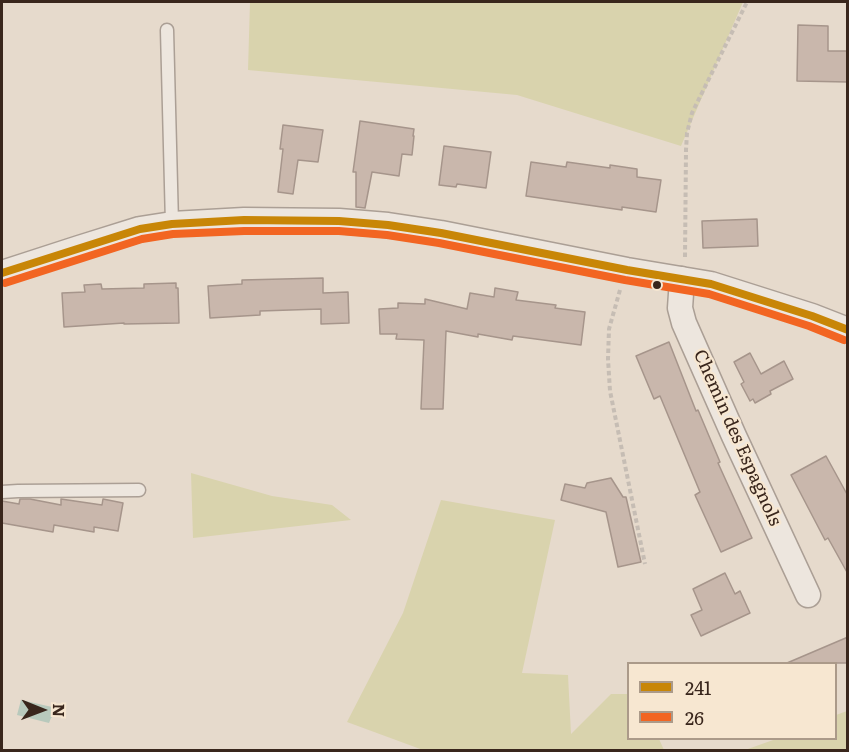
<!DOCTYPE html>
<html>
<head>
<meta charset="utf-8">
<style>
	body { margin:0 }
	#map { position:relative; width:849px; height:752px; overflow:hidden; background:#e6dacc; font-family:Literata,serif }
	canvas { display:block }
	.frame { position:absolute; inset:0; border:3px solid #39261c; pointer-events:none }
	.legend { position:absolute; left:627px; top:662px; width:210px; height:78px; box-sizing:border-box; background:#f7e7d1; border:2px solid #ab9a89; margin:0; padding:8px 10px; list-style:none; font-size:18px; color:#39261c }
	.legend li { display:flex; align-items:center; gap:12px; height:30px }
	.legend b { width:30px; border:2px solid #ab9a89 }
	.north { position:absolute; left:12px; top:680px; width:60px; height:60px; -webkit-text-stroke:4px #f7e7d1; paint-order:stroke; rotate:91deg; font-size:16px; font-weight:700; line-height:24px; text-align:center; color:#39261c }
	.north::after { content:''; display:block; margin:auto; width:21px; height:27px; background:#39261c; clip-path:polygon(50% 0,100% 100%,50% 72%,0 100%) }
</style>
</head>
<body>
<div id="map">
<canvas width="849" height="752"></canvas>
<div class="frame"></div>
<ul class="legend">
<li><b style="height:8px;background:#c88607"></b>241</li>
<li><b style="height:8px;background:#f26522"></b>26</li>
</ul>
<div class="north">N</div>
</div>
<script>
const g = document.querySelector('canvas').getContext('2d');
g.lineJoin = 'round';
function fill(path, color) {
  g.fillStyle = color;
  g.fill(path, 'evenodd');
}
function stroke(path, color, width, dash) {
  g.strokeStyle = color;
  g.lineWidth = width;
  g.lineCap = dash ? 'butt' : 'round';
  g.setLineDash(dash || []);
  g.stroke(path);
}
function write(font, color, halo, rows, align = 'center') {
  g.font = font + ' Literata,serif';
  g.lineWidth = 4.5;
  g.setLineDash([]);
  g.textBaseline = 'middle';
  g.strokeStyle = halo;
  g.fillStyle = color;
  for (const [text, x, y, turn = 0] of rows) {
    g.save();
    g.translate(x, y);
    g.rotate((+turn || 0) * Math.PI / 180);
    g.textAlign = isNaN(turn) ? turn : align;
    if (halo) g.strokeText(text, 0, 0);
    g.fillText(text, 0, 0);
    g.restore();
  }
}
const green = new Path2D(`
	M250 2H743L681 146 517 95 248 70Z
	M191 473 272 496 332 505 351 520 193 538Z
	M441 500 555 520 522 673 568 675 571 734 611 694H628V738L659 739 664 750H423L347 722 403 613Z
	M847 711V750H745L776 739 836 738V715Z`);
const water = new Path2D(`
	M21 700 52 707 55 715 51 718 49 723 17 715Z`);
const building = new Path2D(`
	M798 25 828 26V51H848V82L797 81Z
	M360 121 414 129 413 136H414L412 155 402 154 399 176 372 172 365 208 356 207V172H353Z
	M283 125 323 130 318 162 298 160 293 194 278 192 283 149H280Z
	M444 146 491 152 486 188 457 184 456 187 439 185Z
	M531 162 566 167 567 162 610 168V165L637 169V177L661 180 656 212 622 207V210L526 196Z
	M757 219 758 246 703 248 702 221Z
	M323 278V293L348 292 349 323 321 324V309L260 311V315L210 318 208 286 242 284V280Z
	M176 283V288H178L179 323 124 324V323L64 327 62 293 85 292 84 285 101 284 102 289 144 288V284Z
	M495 288 518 292 516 300 556 305 555 308 585 312 581 345 513 336 512 340 478 334V337L446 331 443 409H421L424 340 396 339 397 334H380L379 309 398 308V303L425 304V299L467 309 470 293 494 297Z
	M669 342 696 411 698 410 720 462 718 463 752 538 721 552 695 495 700 492 660 396 654 399 636 356Z
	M750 353 761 374 784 361 793 379 770 391 771 394 755 403 753 399 750 401 741 384 744 382 734 362Z
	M826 456 848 496V574L828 538 825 540 791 475Z
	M611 478 623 497H626L641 562 618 567 606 512 561 500 565 484 585 488 587 483Z
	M20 499H30L61 505V499L102 505 103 499 123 503 118 531 94 527V532L54 525 53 532 2 523V501L19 504Z
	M725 573 735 594 740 591 750 613 701 636 691 615 702 610 693 589Z
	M848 637V663H787Z`);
const path = new Path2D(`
	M685 257 686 150 687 133 692 113 747 2
	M620 290 609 329 608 359 610 391 645 564`);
const lane = new Path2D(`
	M167 30 172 224
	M2 492 18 491 139 490`);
const street = new Path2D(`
	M2 273 79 248 140 229 172 224 244 220 339 221 388 225 441 233 627 270 711 284 812 316 848 330
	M682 279 680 308 684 323 734 436 808 595`);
const bus1 = new Path2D(`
	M2 273 140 229 172 224 244 220 339 221 388 225 441 233 627 270 711 284 812 316 848 330`);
const bus2 = new Path2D(`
	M5 283 142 239 173 234 244 231H339L387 235 439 243 625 280 709 294 809 326 844 340`);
const markers = [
	[657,285,5,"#39261c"]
];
const streetNames = [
	["Chemin des Espagnols",737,438,66]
];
fill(green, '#d9d3ad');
fill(water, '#b8c9bc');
fill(building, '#c9b7ac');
stroke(building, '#a6958b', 1.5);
stroke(lane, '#ab9f95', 15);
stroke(street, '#ab9f95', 27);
stroke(path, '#c6bdb4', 4, [4.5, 3]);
stroke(lane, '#ede6de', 12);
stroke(street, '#ede6de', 24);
stroke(bus1, '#c88607', 8);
stroke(bus2, '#f26522', 8);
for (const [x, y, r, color] of markers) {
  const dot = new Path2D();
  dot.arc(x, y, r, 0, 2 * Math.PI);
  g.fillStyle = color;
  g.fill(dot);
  stroke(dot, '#f7e7d1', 2);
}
write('18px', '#39261c', '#f7e7d1', streetNames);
</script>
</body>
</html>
